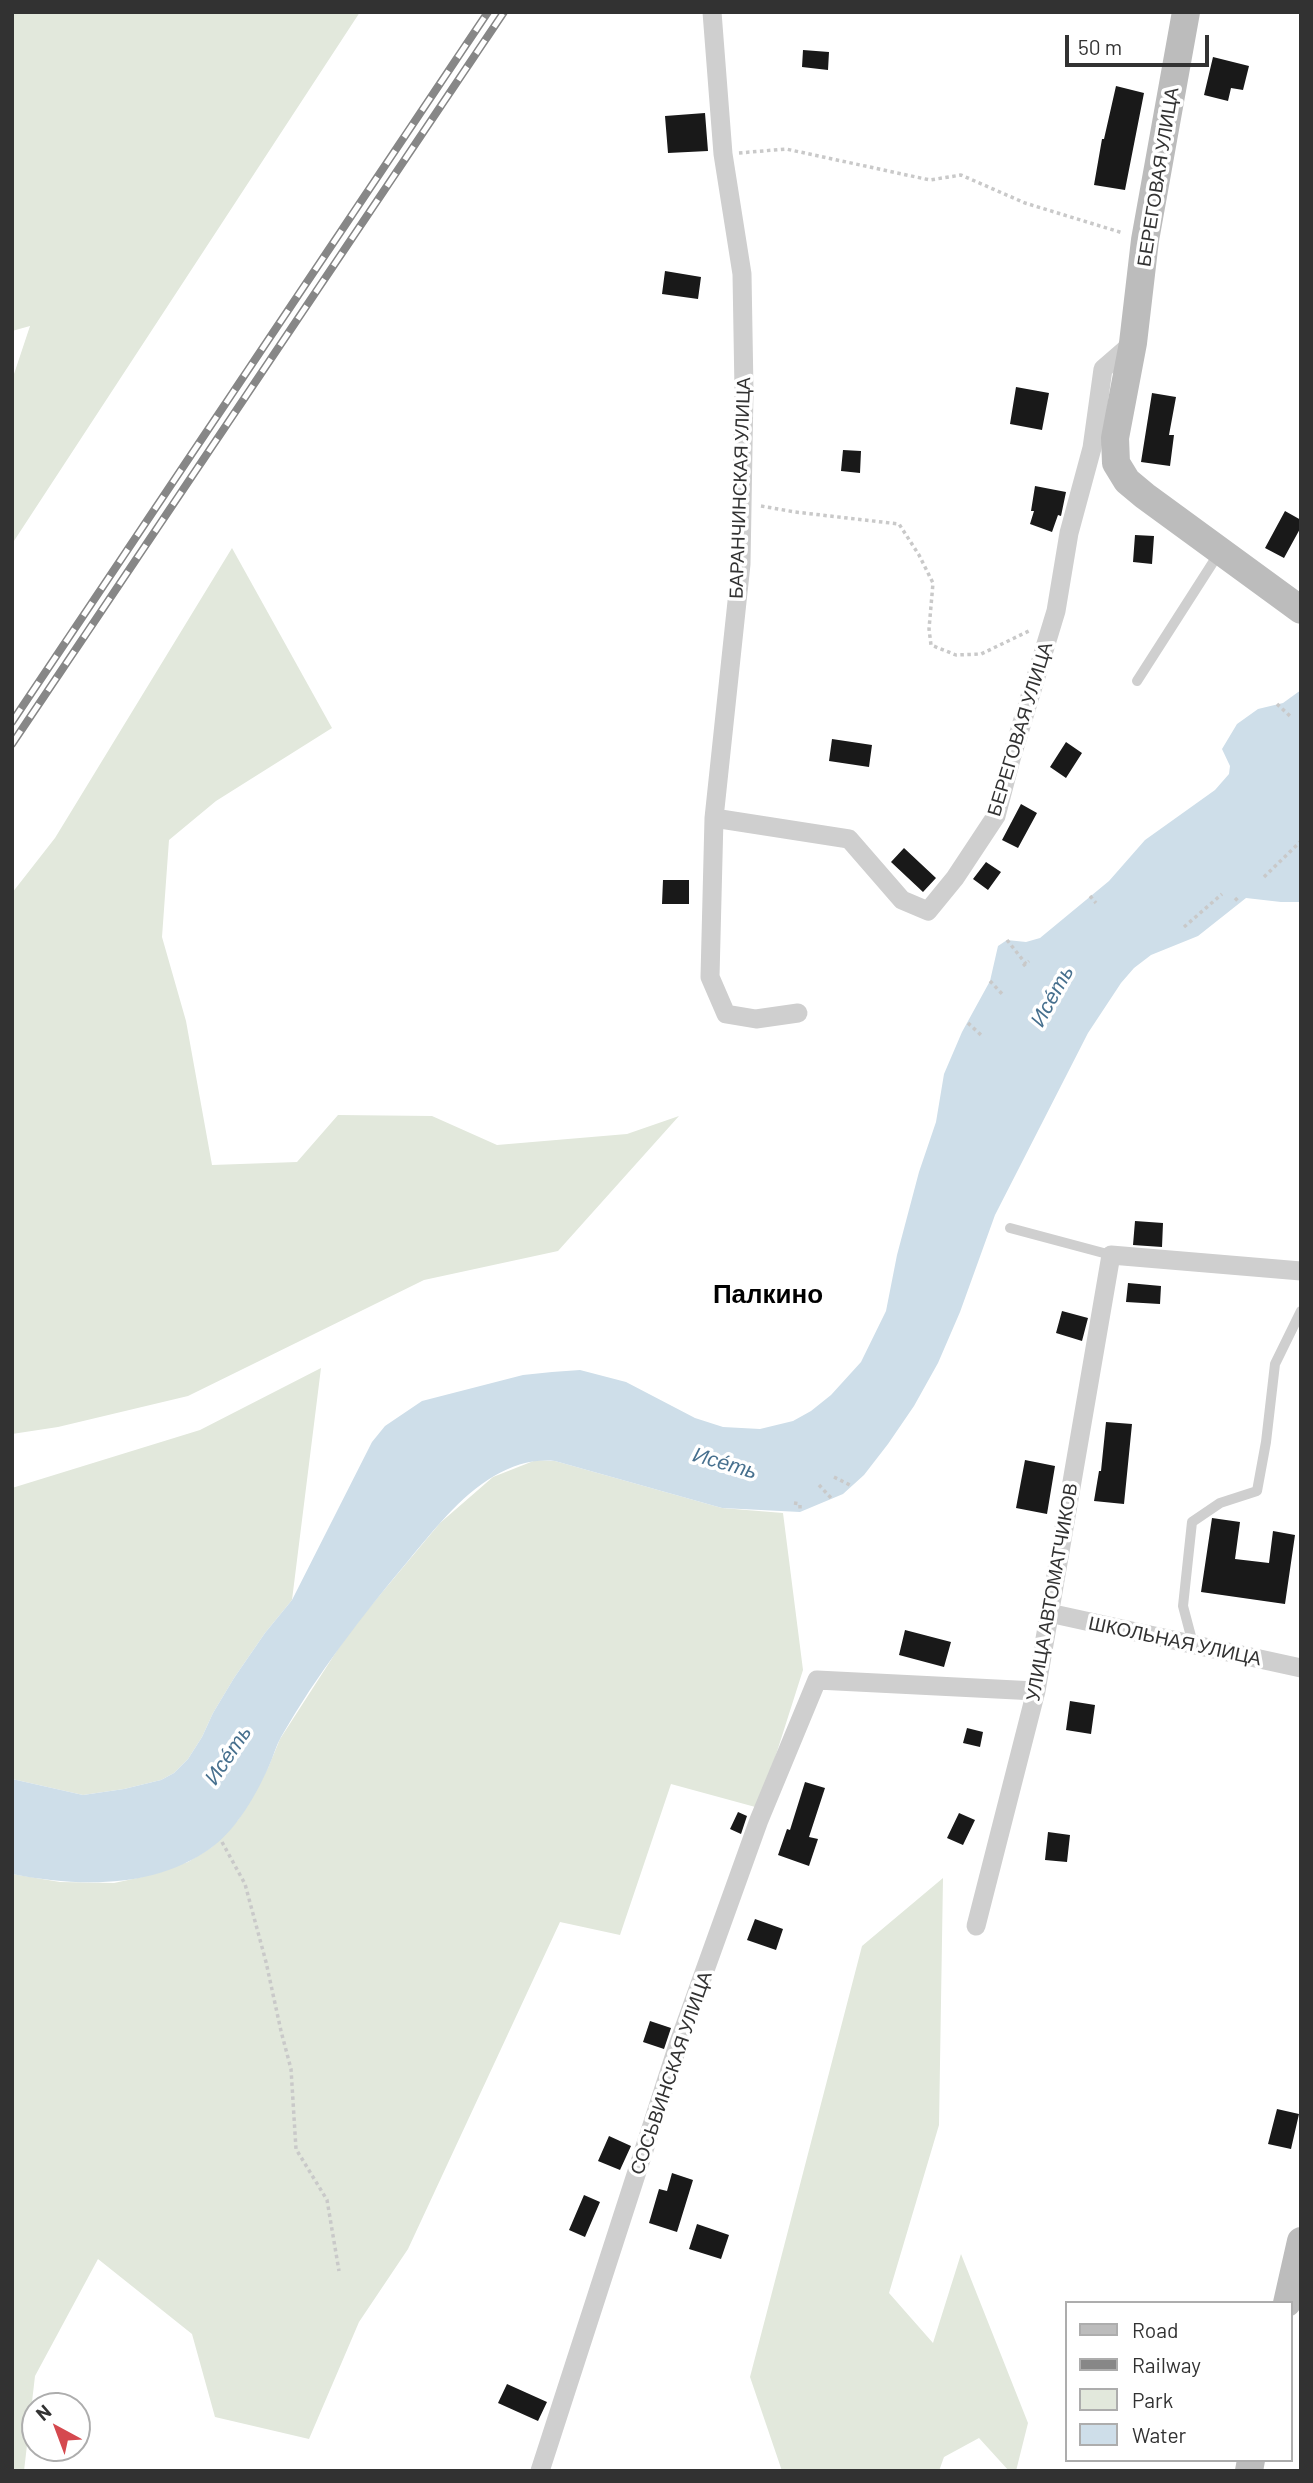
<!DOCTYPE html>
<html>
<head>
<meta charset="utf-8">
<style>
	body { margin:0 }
	#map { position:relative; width:1313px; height:2483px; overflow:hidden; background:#fff; font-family:Barlow,sans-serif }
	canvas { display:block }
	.frame { position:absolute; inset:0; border:14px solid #323232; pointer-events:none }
	.legend { position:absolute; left:1065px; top:2301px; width:228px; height:161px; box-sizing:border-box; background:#fff; border:2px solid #adadad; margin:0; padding:9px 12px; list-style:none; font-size:21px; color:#323232 }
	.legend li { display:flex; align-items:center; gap:14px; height:35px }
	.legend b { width:35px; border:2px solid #adadad }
	.north { position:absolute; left:21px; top:2392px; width:70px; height:70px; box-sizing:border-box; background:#fff; border:2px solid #adadad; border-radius:50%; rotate:319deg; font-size:19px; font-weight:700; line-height:28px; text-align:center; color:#323232 }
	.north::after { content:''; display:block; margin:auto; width:24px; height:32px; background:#d5494f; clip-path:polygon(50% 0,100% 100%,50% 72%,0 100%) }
	.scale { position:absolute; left:1065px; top:35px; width:144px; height:32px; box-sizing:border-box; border:4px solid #323232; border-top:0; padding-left:9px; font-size:21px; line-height:24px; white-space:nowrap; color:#323232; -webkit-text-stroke:5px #fff; paint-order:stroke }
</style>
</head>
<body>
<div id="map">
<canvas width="1313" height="2483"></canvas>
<div class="frame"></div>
<ul class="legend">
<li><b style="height:9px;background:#bcbcbc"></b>Road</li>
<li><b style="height:9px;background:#878787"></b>Railway</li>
<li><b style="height:19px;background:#e2e8dc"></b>Park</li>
<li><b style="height:19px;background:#cedee9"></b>Water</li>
</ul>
<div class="north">N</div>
<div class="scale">50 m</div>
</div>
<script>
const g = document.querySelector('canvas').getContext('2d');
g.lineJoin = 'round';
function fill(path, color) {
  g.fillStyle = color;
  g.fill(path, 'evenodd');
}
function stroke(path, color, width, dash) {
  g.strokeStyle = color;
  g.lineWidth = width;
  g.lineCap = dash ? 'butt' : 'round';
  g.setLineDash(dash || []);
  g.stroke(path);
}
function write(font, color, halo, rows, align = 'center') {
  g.font = font + ' Barlow,sans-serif';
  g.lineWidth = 7;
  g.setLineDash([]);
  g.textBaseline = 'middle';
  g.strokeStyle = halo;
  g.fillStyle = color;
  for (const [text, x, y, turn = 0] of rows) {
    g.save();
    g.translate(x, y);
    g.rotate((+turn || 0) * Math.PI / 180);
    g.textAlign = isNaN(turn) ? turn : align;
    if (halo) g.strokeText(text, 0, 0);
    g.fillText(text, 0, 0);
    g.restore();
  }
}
const green = new Path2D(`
	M12 12H360L12 544V380L30 326 12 331Z
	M232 548 332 728 216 801 169 840 162 937 186 1021 212 1165 297 1162 338 1115 432 1116 497 1145 627 1134 679 1116 558 1251 424 1280 188 1396 58 1427 12 1434V893L55 838Z
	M321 1368 292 1600 265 1633 234 1678 213 1713 202 1737 188 1759 174 1773 161 1780 124 1789 83 1795 12 1779V1488L200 1430Z
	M536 1460 555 1461 722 1508 783 1513 803 1670 759 1808 671 1784 620 1935 560 1922 408 2249 359 2322 309 2439 215 2417 192 2334 98 2259 35 2376 24 2471H12V1874L60 1882 114 1883 142 1877 188 1862 212 1847 238 1820 268 1768 280 1739 349 1632 440 1523 493 1477Z
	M943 1878 939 2125 889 2293 933 2343 961 2254 1028 2423 1016 2471H1009L979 2438 944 2457 939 2471H782L750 2377 862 1946Z`);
const water = new Path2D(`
	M1301 690V902H1281L1246 898 1198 936 1151 955 1134 968 1121 983 1088 1033 995 1215 960 1312 938 1363 914 1406 888 1444 864 1475 843 1494 800 1512 722 1508 555 1461C532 1459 514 1465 494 1476 460 1496 433 1531 408 1561 361 1617 317 1674 281 1737 276 1746 273 1757 269 1766 256 1795 237 1829 211 1848 154 1889 79 1887 12 1874V1779L83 1795 124 1789 161 1780 174 1773 188 1759 202 1737 213 1713 234 1678 265 1633 292 1600 372 1442 385 1426 422 1401 523 1375 552 1372 580 1370 626 1382 695 1418 723 1427 760 1429 793 1421 811 1411 831 1395 861 1362 886 1311 897 1255 919 1172 936 1122 944 1074 962 1032 990 981 998 946 1007 940 1026 942 1040 938 1109 881 1145 840 1215 790 1229 774 1230 766 1222 749 1237 724 1258 709 1283 703Z`);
const building = new Path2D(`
	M803 50 829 52 828 70 802 67Z
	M1213 57 1249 66 1243 90 1231 88 1228 101 1204 95Z
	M1116 86 1144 93 1125 190 1094 185 1102 139H1104Z
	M705 113 708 151 668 153 665 116Z
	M665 271 701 277 698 299 662 294Z
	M1016 387 1049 393 1042 430 1010 424Z
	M1152 393 1176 397 1169 435H1174L1170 466 1141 462Z
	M843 450 861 451 860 473 841 471Z
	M1035 486 1066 492 1061 516 1058 515 1052 532 1030 524 1034 511H1031Z
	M1285 511 1301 520V527L1284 558 1265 548Z
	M1135 535 1154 536 1152 564 1133 562Z
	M832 739 872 745 869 767 829 761Z
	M1066 742 1082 753 1066 778 1050 767Z
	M1021 804 1037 813 1018 848 1002 840Z
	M904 848 936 878 923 892 891 862Z
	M986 862 1001 872 988 890 973 879Z
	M663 880H689V904H662Z
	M1135 1221 1163 1223 1162 1247 1133 1245Z
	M1128 1283 1161 1286 1160 1304 1126 1302Z
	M1062 1311 1088 1318 1082 1341 1056 1333Z
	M1106 1422 1132 1424 1124 1504 1094 1501 1099 1471H1101Z
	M1025 1460 1055 1466 1047 1514 1016 1508Z
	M1212 1518 1240 1522 1235 1559 1269 1563 1273 1531 1295 1535 1285 1604 1201 1592Z
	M905 1630 951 1642 944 1667 899 1655Z
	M1070 1701 1095 1705 1091 1734 1066 1730Z
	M967 1728 983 1732 980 1747 963 1743Z
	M805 1782 825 1788 809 1837 818 1839 809 1866 778 1855 787 1829 790 1830Z
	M738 1812 747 1816 741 1834 730 1829Z
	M959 1813 975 1820 963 1845 947 1838Z
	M1048 1832 1070 1835 1067 1862 1045 1860Z
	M755 1919 783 1929 776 1950 747 1940Z
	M650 2021 671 2028 664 2049 643 2042Z
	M1277 2109 1299 2114 1291 2149 1268 2144Z
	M609 2136 631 2146 620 2170 598 2161Z
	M672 2173 693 2180 677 2232 649 2223 659 2189 667 2191Z
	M584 2195 600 2202 585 2237 569 2230Z
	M697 2224 729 2235 721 2259 689 2249Z
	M507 2384 547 2402 538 2421 498 2403Z`);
const path = new Path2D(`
	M739 153 786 149 930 180 961 175 1025 203 1123 233
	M761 506 795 512 899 524 919 555 933 583 929 629 931 645 956 655 981 654 1031 630
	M1277 704 1290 716
	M1264 877 1301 841
	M1090 896 1096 903
	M1235 898 1240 903
	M1184 927 1222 894
	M1007 940 1026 964
	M1023 966 1029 961
	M990 981 1004 996
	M968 1023 981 1035
	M834 1477 852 1486
	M819 1485 832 1499
	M794 1503 800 1504V1512
	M222 1842 245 1884 266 1962 281 2031 291 2069 296 2149 327 2200 339 2271`);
const lane = new Path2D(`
	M1137 681 1219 553
	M1010 1228 1111 1255
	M1193 1644 1183 1606 1192 1522 1220 1503 1257 1491 1266 1442 1275 1364 1301 1311`);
const street = new Path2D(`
	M712 12 723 154 742 274 744 391 741 564 714 818 710 977 726 1014 756 1019 798 1013
	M714 818 849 839 902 900 928 911 955 878 996 816 1011 759 1056 611 1069 533 1092 448 1103 369 1133 343
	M1049 1613 1301 1668
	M976 1926 1036 1691 1111 1255 1301 1271
	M540 2471 678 2045 759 1820 817 1680 1036 1691`);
const secondary = new Path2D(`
	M1186 12 1145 240 1133 343 1115 438 1116 463 1127 481 1145 496 1301 610
	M1287 2303 1301 2241
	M1249 2471 1251 2460`);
const rail = new Path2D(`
	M12 722 488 12
	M12 744 504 12`);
const streetNames = [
	["БЕРЕГОВАЯ УЛИЦА",1158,177,-81],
	["БАРАНЧИНСКАЯ УЛИЦА",740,488,-88],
	["БЕРЕГОВАЯ УЛИЦА",1020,729,-73],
	["УЛИЦА АВТОМАТЧИКОВ",1052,1592,-80],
	["ШКОЛЬНАЯ УЛИЦА",1175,1641,12],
	["СОСЬВИНСКАЯ УЛИЦА",671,2073,-71]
];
const waterNames = [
	["Исе́ть",1052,996,-61],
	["Исе́ть",725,1463,16],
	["Исе́ть",228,1755,-56]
];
const districtNames = [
	["Палкино",768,1294]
];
fill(green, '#e2e8dc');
fill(water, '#cedee9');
fill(building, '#191919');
stroke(path, '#c9c9c9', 3.5, [3.5, 3.5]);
stroke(lane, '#cfcfcf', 10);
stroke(street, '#cfcfcf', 19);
stroke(secondary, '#bcbcbc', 28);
stroke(rail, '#878787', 8);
stroke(rail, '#fff', 5, [16]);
write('19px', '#323232', '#fff', streetNames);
write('italic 21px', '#47708e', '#fff', waterNames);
write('bold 26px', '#000', '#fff', districtNames);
</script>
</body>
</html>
